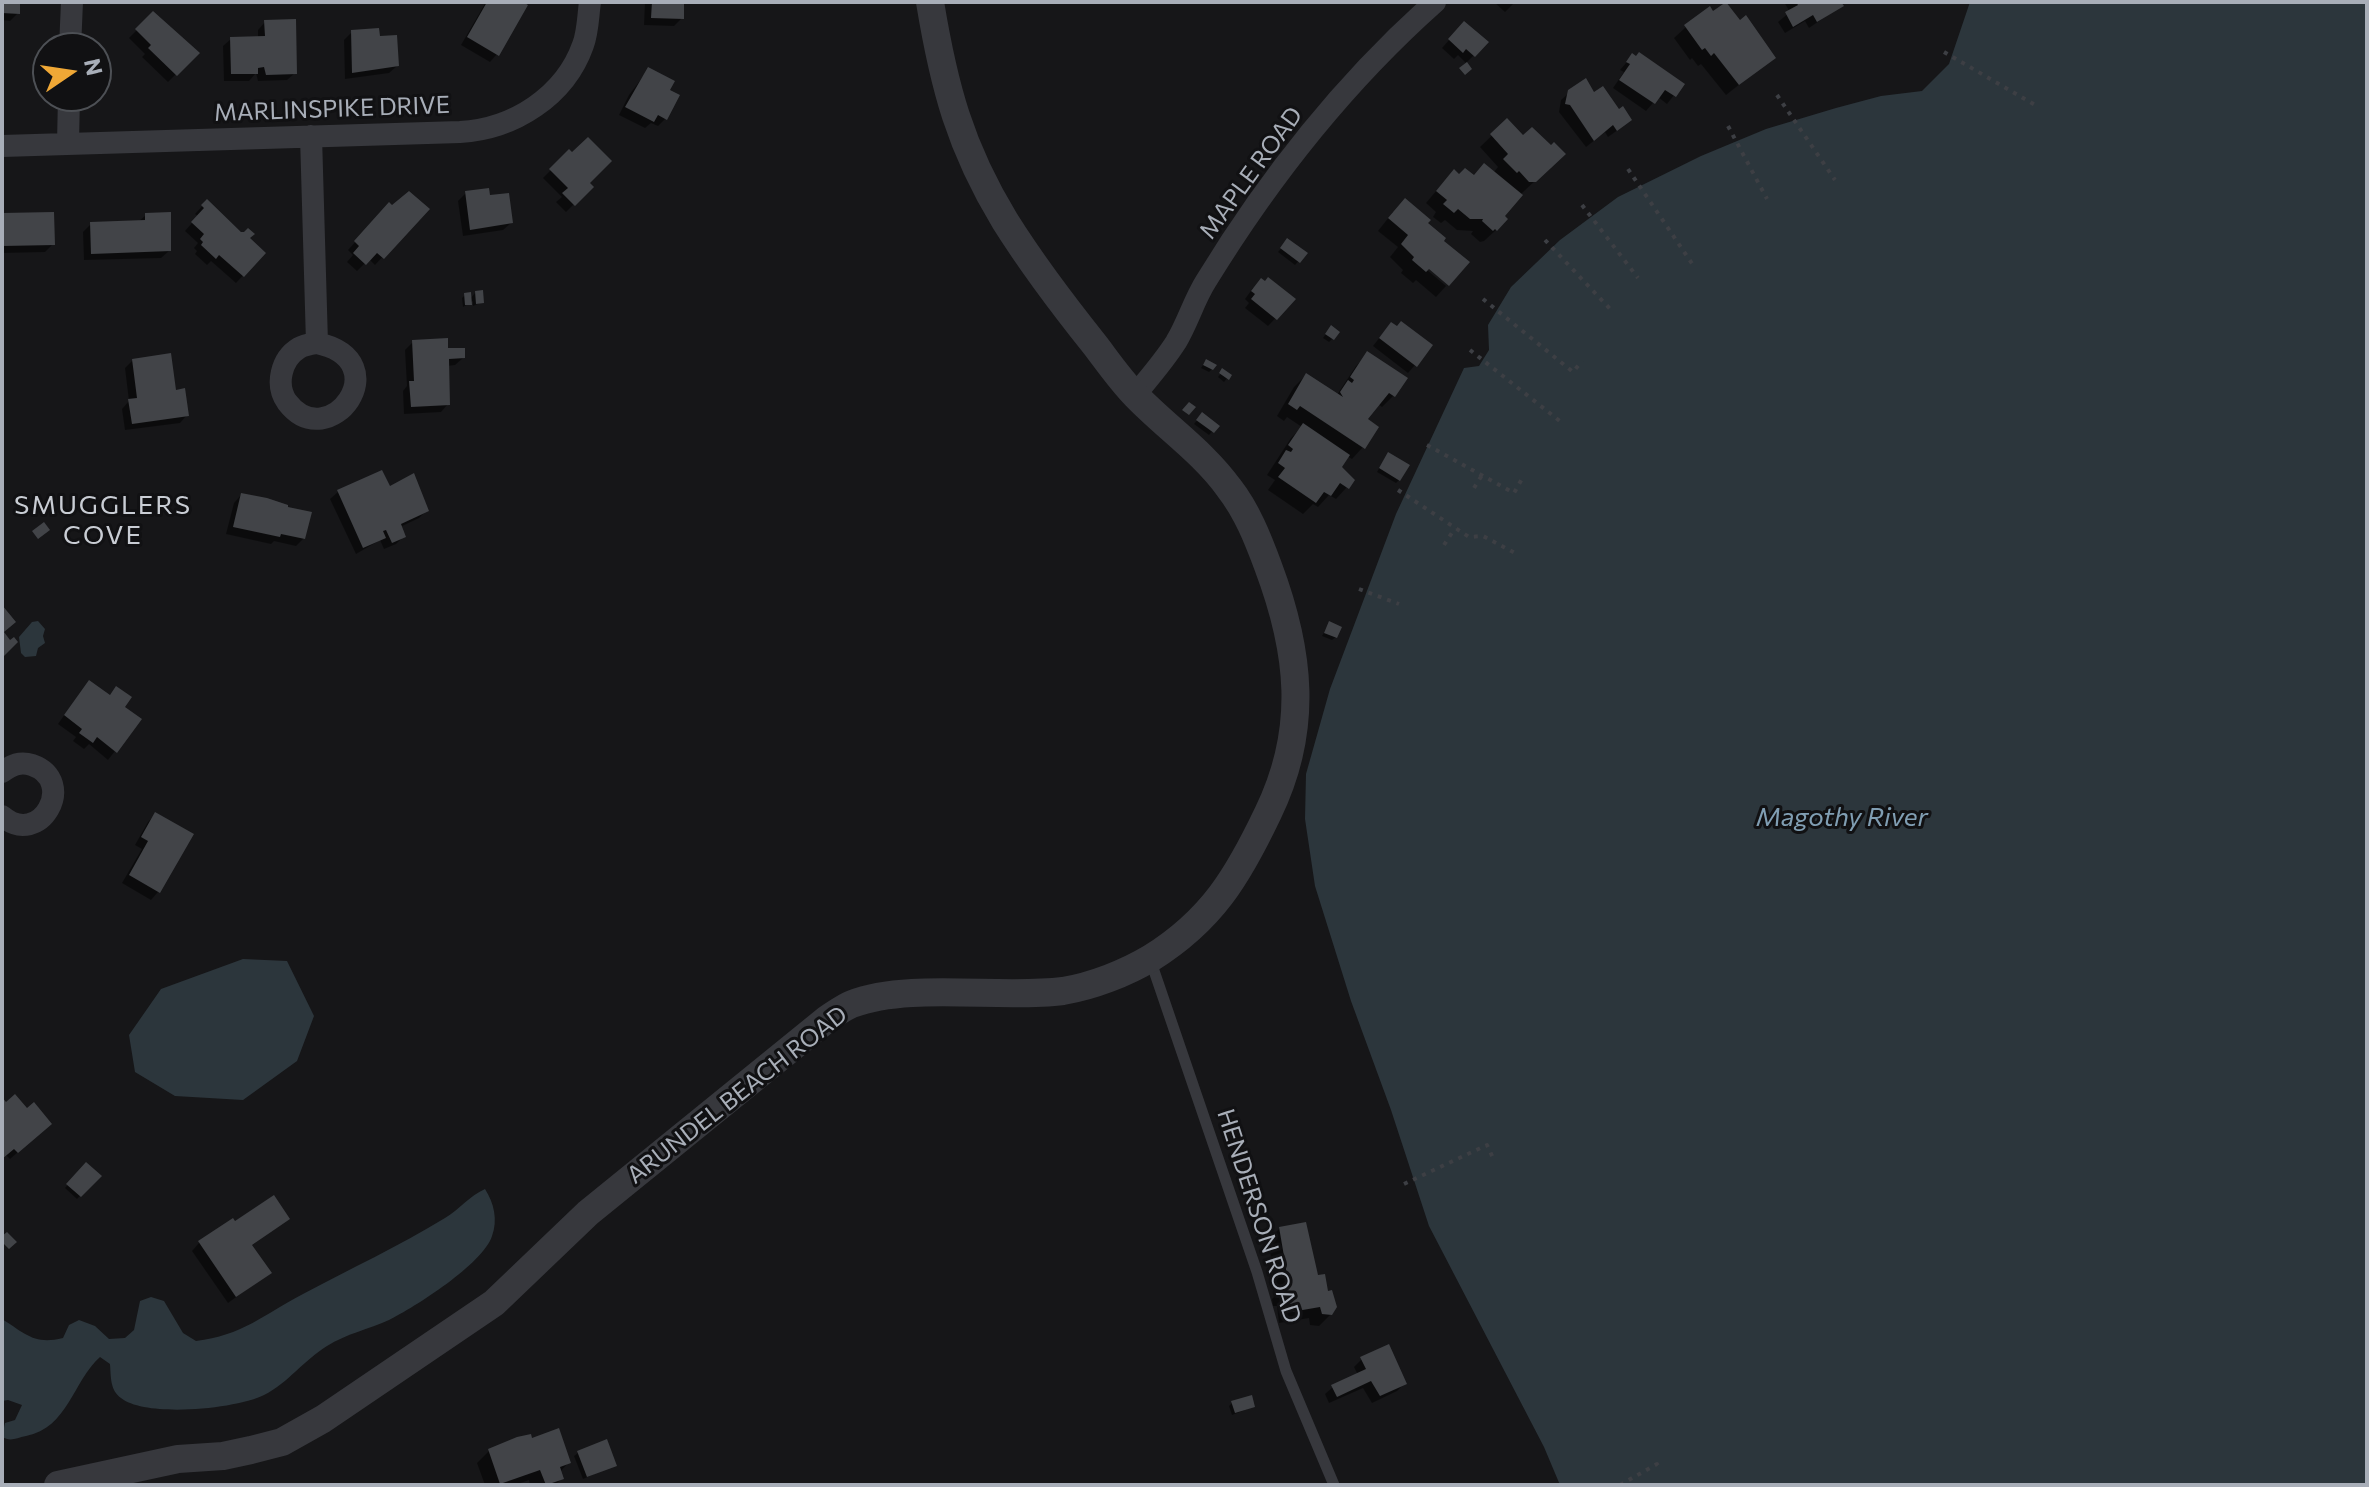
<!DOCTYPE html>
<html>
<head>
<meta charset="utf-8">
<style>
	body { margin:0 }
	#map { position:relative; width:2369px; height:1487px; overflow:hidden; background:#161618; font-family:Commissioner,sans-serif }
	canvas { display:block }
	.frame { position:absolute; inset:0; border:4px solid #a8aeb8; pointer-events:none }
	.north { position:absolute; left:32px; top:32px; width:80px; height:80px; box-sizing:border-box; background:#111113; border:2px solid #4d5055; border-radius:50%; rotate:77deg; font-size:22px; font-weight:700; line-height:32px; text-align:center; color:#a8aeb8 }
	.north::after { content:''; display:block; margin:auto; width:28px; height:36px; background:#f0a836; clip-path:polygon(50% 0,100% 100%,50% 72%,0 100%) }
</style>
</head>
<body>
<div id="map">
<canvas width="2369" height="1487"></canvas>
<div class="frame"></div>
<div class="north">N</div>
</div>
<script>
const g = document.querySelector('canvas').getContext('2d');
g.lineJoin = 'round';
function fill(path, color) {
  g.fillStyle = color;
  g.fill(path, 'evenodd');
}
function stroke(path, color, width, dash) {
  g.strokeStyle = color;
  g.lineWidth = width;
  g.lineCap = dash ? 'butt' : 'round';
  g.setLineDash(dash || []);
  g.stroke(path);
}
function write(font, color, halo, rows, align = 'center') {
  g.font = font + ' Commissioner,sans-serif';
  g.lineWidth = 6;
  g.setLineDash([]);
  g.textBaseline = 'middle';
  g.strokeStyle = halo;
  g.fillStyle = color;
  for (const [text, x, y, turn = 0] of rows) {
    g.save();
    g.translate(x, y);
    g.rotate((+turn || 0) * Math.PI / 180);
    g.textAlign = isNaN(turn) ? turn : align;
    if (halo) g.strokeText(text, 0, 0);
    g.fillText(text, 0, 0);
    g.restore();
  }
}
const water = new Path2D(`
	M1970 2H2367V1485H1560L1544 1447 1429 1226 1391 1110 1351 1001 1315 886 1305 819 1306 774 1330 689 1396 514 1464 368 1479 366 1489 350 1488 325 1511 287 1560 240 1618 197 1701 156 1766 129 1836 108 1881 96 1922 91 1949 64Z
	M38 621 45 629 43 636 45 643 38 648 36 656 25 657 21 653 19 637 32 622Z
	M243 959 287 961 314 1016 297 1061 243 1100 175 1096 135 1072 129 1035 161 989Z
	M485 1189C494 1203 498 1220 492 1236 483 1264 415 1307 389 1320 369 1329 346 1334 327 1346 304 1360 288 1383 264 1395 236 1409 146 1418 121 1398 110 1390 111 1377 110 1364L100 1357C73 1381 68 1428 26 1436 16 1438 11 1442 2 1437L5 1423 15 1420 22 1405 8 1400 2 1401V1319C26 1334 34 1345 63 1338L69 1325 79 1320 95 1326 109 1339 125 1338 134 1330 140 1301 151 1297 164 1301 183 1333 196 1341C241 1336 265 1314 303 1294 350 1269 399 1246 445 1218 460 1209 469 1196 485 1189Z`);
const shadow = new Path2D(`
	M2 2H18V13L10 21 2 20Z
	M486 2H519L497 54 490 62 461 45Z
	M645 2H682V18L674 26 644 25Z
	M1494 2H1515L1505 12Z
	M1784 2H1839L1841 6 1809 28 1805 21 1785 33 1778 22 1790 12Z
	M153 14 197 53 168 82 142 57 145 54 129 38Z
	M265 22 295 73 287 80 258 81 256 73 249 81H224L223 46 231 39 258 38V30Z
	M1686 27 1773 58 1726 95 1701 64 1698 66 1692 58 1690 60 1674 38Z
	M1457 31 1486 43 1466 63 1458 55 1454 59 1442 48Z
	M352 32 378 38 397 66 389 73 345 79 344 40Z
	M1632 56 1682 85 1667 104 1658 97 1646 111 1613 88 1624 72 1620 70Z
	M648 70 668 91 665 119 658 126 651 123 645 128 619 115 629 95Z
	M1570 92 1622 127 1608 137 1605 132 1586 147 1559 112 1561 100Z
	M1507 121 1551 166 1522 193 1502 216 1505 219 1496 230 1484 241 1480 242 1471 234 1473 231 1457 230 1445 220 1441 223 1433 217 1436 212 1426 203 1442 184 1459 177 1493 173 1498 167 1480 147Z
	M569 152 591 187 566 212 556 202 562 197 543 178Z
	M466 193 489 198 511 223 503 230 463 236 458 201Z
	M207 201 264 253 236 283 211 261 207 265 195 254 197 251 194 248 198 243 185 231 198 216 195 214Z
	M389 205 427 209 375 265 369 259 357 271 347 262 353 255 348 250Z
	M1393 212 1425 223 1422 261 1420 264 1446 286 1436 297 1416 280 1413 283 1401 273 1403 270 1390 257 1398 247 1378 231Z
	M2 215 53 244 45 252 2 253Z
	M146 215 169 251 161 258 84 260 83 232 91 224 138 222Z
	M1285 244 1305 254 1295 265 1278 252Z
	M1253 288 1294 299 1268 326 1245 308 1249 303 1245 299Z
	M475 293 482 302 473 306V301L463 307 462 298 465 295 470 299Z
	M1328 331 1332 339 1329 342 1323 338Z
	M1384 332 1415 365 1408 373 1373 346Z
	M413 342 446 350 463 358 455 365 447 366 448 404 441 412 404 414 403 391 407 386 405 350Z
	M1368 354 1394 395 1382 407 1378 404 1365 420 1363 447 1352 459 1347 456 1339 467 1347 487 1336 499 1329 495 1318 507 1313 504 1303 514 1268 490 1275 480 1267 475 1291 438 1302 427 1287 417 1284 421 1277 416 1294 387 1306 375 1337 395 1356 366Z
	M132 361 175 392 187 415 180 423 125 430 122 409 129 401 125 368Z
	M1206 361 1212 369 1209 372 1201 368Z
	M1223 371 1229 376 1224 382 1218 377Z
	M1199 418 1217 426 1209 435 1194 424Z
	M1385 458 1399 480 1396 483 1377 472Z
	M389 489 427 510 419 518 400 527 404 536 396 544 384 549 380 540 356 554 330 499 338 492Z
	M241 495 304 538 296 546 274 541 271 544 226 534 234 503Z
	M1329 624 1336 637 1332 640 1322 636Z
	M116 689 122 707 139 720 108 760 89 744 84 749 73 741 76 737 58 724 82 690 108 697Z
	M156 814 192 835 158 892 151 900 122 883 142 849 135 845 148 822Z
	M2 1100 6 1105 27 1111 42 1131 10 1159 6 1155 2 1158Z
	M86 1165 99 1176 77 1199 65 1188Z
	M273 1198 288 1219 251 1246 269 1273 228 1303 192 1251 199 1243Z
	M1280 1228 1317 1278 1331 1314 1319 1326 1310 1325 1309 1318 1279 1323 1277 1306H1273L1272 1299 1275 1296V1281L1268 1240Z
	M1362 1359 1405 1383 1397 1391 1372 1403 1363 1388 1329 1403 1325 1394 1333 1387 1358 1375 1354 1367Z
	M1232 1403 1253 1407 1232 1415 1229 1406Z
	M489 1451 569 1462 560 1472 562 1478 555 1485H530L529 1480 515 1485H485L477 1463Z
	M578 1453 615 1465 583 1479 574 1456Z`);
const building = new Path2D(`
	M2 2H20V14L2 13Z
	M487 2H523L528 5 499 56 467 37Z
	M652 2H684V19L651 18Z
	M1726 2 1740 20 1746 15 1776 58 1739 85 1714 53 1711 56 1705 48 1702 50 1684 25 1710 6 1713 11Z
	M1796 2H1841L1844 6 1817 22 1813 15 1793 27 1785 12 1798 5Z
	M153 11 200 53 177 76 148 48 151 45 135 29Z
	M296 19 297 74 266 75 264 67 258 68V74H231L230 37 265 36 264 20Z
	M1464 21 1489 42 1475 57 1466 49 1463 53 1448 39Z
	M379 28 380 36 397 35 399 66 352 73 351 30Z
	M1639 52 1685 84 1676 97 1665 90 1655 104 1619 80 1630 64 1626 62 1632 53 1636 56Z
	M1467 62 1472 69 1465 75 1459 68Z
	M648 67 675 81 670 90 680 95 667 120 658 115 654 122 625 107Z
	M1586 78 1594 92 1603 86 1619 109 1623 106 1632 120 1617 131 1613 125 1594 141 1570 105 1565 104 1568 90Z
	M1507 118 1523 135 1532 127 1551 145 1554 142 1566 154 1536 182H1529L1519 171 1517 173 1503 159 1508 154 1490 134Z
	M588 137 612 161 590 183 594 187 575 206 562 193 568 188 549 169 569 149 572 152Z
	M1484 163 1523 195 1505 216 1508 219 1497 231 1495 229 1493 231 1482 221 1483 219H1470L1458 209 1454 213 1443 204 1447 200 1436 191 1454 169 1459 174 1465 168 1474 175Z
	M489 188 490 195 509 193 513 223 470 230 465 191Z
	M409 191 430 209 384 259 377 253 366 265 353 253 359 246 354 241 389 202 392 205Z
	M1405 198 1431 220 1428 223 1446 238 1444 241 1470 262 1449 286 1429 269 1426 272 1412 260 1414 257 1401 244 1408 235 1388 218Z
	M207 199 241 232H244L248 228 255 234 250 238 266 253 244 277 219 255 216 259 201 245 203 242 200 239 204 234 191 222 204 208 201 205Z
	M54 212 55 245 2 246V213Z
	M171 212V251L91 254 90 222 145 220V213Z
	M1287 238 1308 253 1300 263 1280 248Z
	M1268 277 1296 299 1277 320 1251 299 1255 294 1251 291 1261 278 1265 281Z
	M483 290 484 303 476 304 475 291Z
	M471 292 472 305H465L464 293Z
	M1401 321 1433 345 1417 367 1379 338 1391 322 1397 326Z
	M1331 325 1340 332 1334 340 1325 334Z
	M448 338V348H465V358L449 359 450 405 411 407 409 381H414L412 340Z
	M1367 351 1408 378 1395 397 1389 393 1368 419 1379 427 1365 449 1300 406 1297 410 1288 404 1306 373 1343 397 1340 392 1348 380 1352 383 1354 380 1350 377Z
	M171 353 176 390 185 388 189 416 132 424 128 399 137 398 132 359Z
	M1206 359 1217 365 1213 370 1203 365Z
	M1222 368 1232 375 1229 380 1219 373Z
	M1189 402 1196 407 1189 415 1182 410Z
	M1202 412 1220 426 1214 433 1196 420Z
	M1303 423 1350 455 1342 467 1355 480 1349 489 1340 483 1331 496 1324 492 1316 503 1278 477 1285 468 1278 463 1286 450 1291 452 1293 449 1288 445Z
	M1388 452 1410 465 1400 481 1379 468Z
	M382 470 390 486 414 473 429 511 401 524 406 537 392 543 386 530 383 531 386 538 363 548 337 490Z
	M241 493 267 498 288 505V507L312 512 305 539 281 534 280 537 233 527Z
	M44 522 50 530 38 539 32 531Z
	M2 605 16 622 4 632 10 640 14 637 18 642 2 658Z
	M1329 621 1342 627 1337 638 1324 633Z
	M89 680 110 695 116 686 132 697 125 707 142 719 117 753 97 737 93 743 79 733 82 729 64 715Z
	M155 812 194 834 160 893 129 875 148 841 141 837Z
	M15 1094 27 1108 34 1102 52 1124 18 1153 14 1149 2 1159V1097L6 1102Z
	M86 1162 102 1176 81 1197 66 1184Z
	M274 1195 290 1219 252 1245 272 1273 236 1297 198 1241 233 1218 235 1221Z
	M1306 1222 1318 1275 1325 1274 1328 1291 1332 1290 1337 1307 1332 1315 1322 1314 1320 1307 1291 1312 1288 1295H1285L1286 1268 1279 1227Z
	M7 1232 17 1242 9 1249 2 1242V1236Z
	M1389 1344 1407 1384 1380 1396 1371 1381 1337 1397 1331 1385 1366 1369 1360 1357Z
	M1252 1395 1255 1407 1235 1413 1231 1401Z
	M559 1428 571 1463 560 1467 564 1479 546 1485 540 1470 500 1484 488 1449 517 1437 531 1434 532 1438Z
	M607 1439 617 1466 587 1477 577 1451Z`);
const path = new Path2D(`
	M1944 52 2035 105
	M1777 95 1835 180
	M1728 126 1767 199
	M1628 169 1693 265
	M1582 205 1638 278
	M1545 240 1613 312
	M1483 299 1573 372 1582 361
	M1470 350 1561 422
	M1427 445 1514 493 1523 477
	M1474 488 1482 475
	M1398 490 1469 537 1483 536 1515 553
	M1444 545 1455 528
	M1359 589 1399 604
	M1404 1184 1487 1145 1493 1158
	M1620 1485 1657 1464 1659 1468`);
const service = new Path2D(`
	M1150 959 1257 1272 1286 1371 1334 1485`);
const minor = new Path2D(`
	M70 48 72 2
	M311 136 317 343C311 344 304 345 299 348 281 359 275 385 287 402 329 457 400 361 317 343
	M68 143 69 96
	M2 146 460 132C514 129 565 96 583 45 588 32 588 16 590 2
	M1135 395C1149 378 1164 361 1176 342 1188 322 1194 300 1206 281 1269 178 1345 82 1435 2
	M2 772C12 765 20 761 32 765 78 781 40 849 2 816`);
const tertiary = new Path2D(`
	M58 1485 178 1459 223 1456 251 1450 282 1442 323 1419 494 1303 588 1213 827 1019C835 1014 844 1007 852 1004 909 982 1000 999 1063 991 1093 986 1126 973 1151 958 1212 920 1238 876 1268 813 1309 729 1300 651 1268 566 1258 539 1247 511 1229 488 1203 452 1167 428 1136 396 1121 381 1108 362 1095 345 1063 305 1032 264 1005 221 960 147 944 87 930 2`);
const streetNames = [
	["MARLINSPIKE DRIVE",332,109,-2],
	["MAPLE ROAD",1251,173,-54],
	["ARUNDEL BEACH ROAD",737,1095,-38],
	["HENDERSON ROAD",1259,1216,72]
];
const neighbourhoodNames = [
	["SMUGGLERS",103,505],
	["COVE",103,535]
];
const waterNames = [
	["Magothy River",1842,817]
];
fill(water, '#2c363c');
fill(shadow, '#0007');
fill(building, '#424448');
stroke(path, '#3d3f44', 4, [4, 6]);
stroke(service, '#37383d', 11);
stroke(minor, '#37383d', 22);
stroke(tertiary, '#37383d', 28);
write('24px', '#a8aeb8', '#111113', streetNames);
g.letterSpacing = '2px';
write('26px', '#c9cdd4', '#111113', neighbourhoodNames);
g.letterSpacing = '0px';
write('italic 26px', '#809eb3', '#111113', waterNames);
</script>
</body>
</html>
